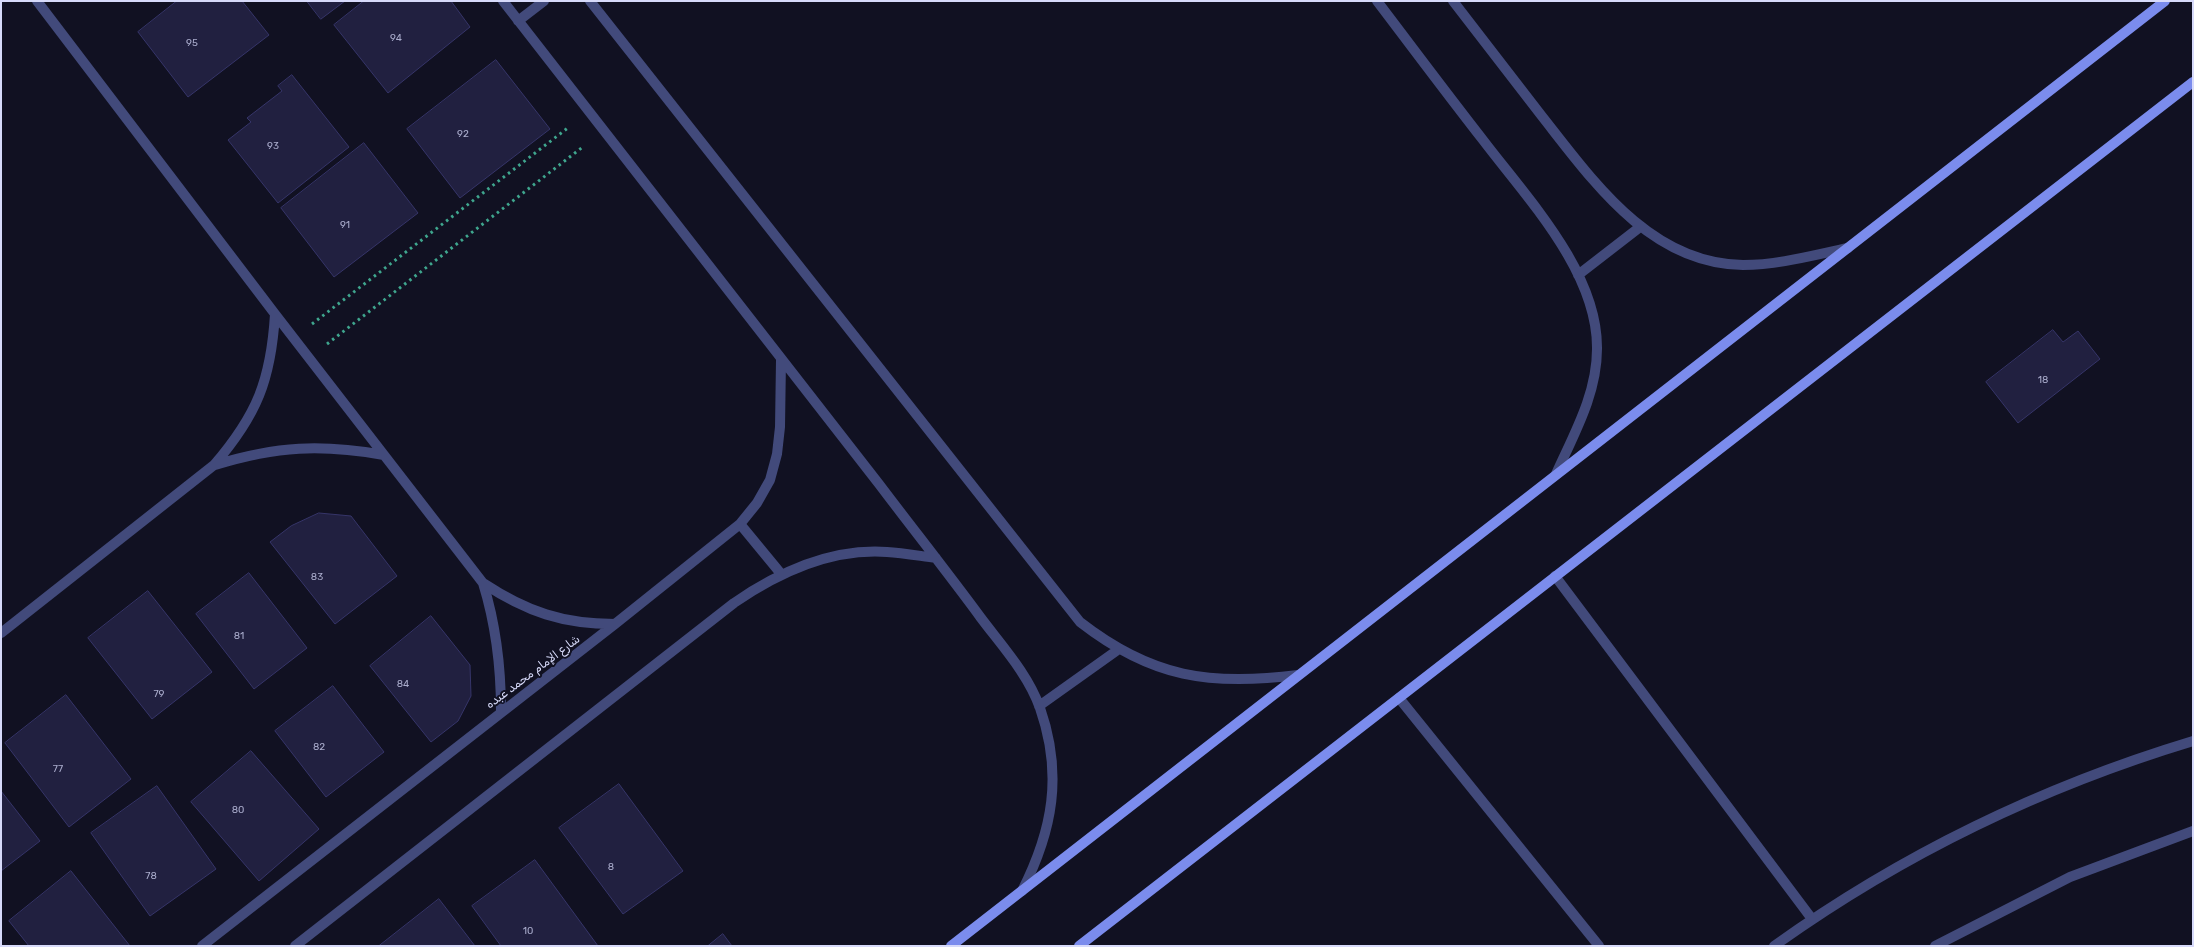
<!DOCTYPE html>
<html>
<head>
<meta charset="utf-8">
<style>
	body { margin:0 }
	#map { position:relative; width:2194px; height:947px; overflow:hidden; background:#112; font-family:Rubik,sans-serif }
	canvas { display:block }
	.frame { position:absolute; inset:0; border:2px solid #d7dafa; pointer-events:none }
</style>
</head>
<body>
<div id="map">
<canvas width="2194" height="947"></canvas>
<div class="frame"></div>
</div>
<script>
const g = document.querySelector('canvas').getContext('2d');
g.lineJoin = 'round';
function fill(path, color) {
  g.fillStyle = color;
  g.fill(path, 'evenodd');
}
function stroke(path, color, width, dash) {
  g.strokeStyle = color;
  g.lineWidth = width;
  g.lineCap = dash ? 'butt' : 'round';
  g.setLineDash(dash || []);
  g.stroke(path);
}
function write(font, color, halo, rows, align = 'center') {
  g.font = font + ' Rubik,Vazirmatn,sans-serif';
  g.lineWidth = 4;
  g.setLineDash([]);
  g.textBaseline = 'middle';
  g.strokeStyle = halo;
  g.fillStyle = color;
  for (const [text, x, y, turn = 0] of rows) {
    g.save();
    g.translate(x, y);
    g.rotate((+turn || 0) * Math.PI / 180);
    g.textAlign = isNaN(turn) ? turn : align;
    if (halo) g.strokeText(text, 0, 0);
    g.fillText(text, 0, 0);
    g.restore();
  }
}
const building = new Path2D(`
	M177 1H242L269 35 188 97 138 32Z
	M307 1H345L321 19Z
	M364 1H451L470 27 388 93 334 25Z
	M496 60 550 129 460 198 407 129Z
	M292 75 349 147 278 203 228 140 251 122 247 118 282 91 278 86Z
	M364 143 418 213 334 277 281 208Z
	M2053 330 2063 342 2078 331 2100 359 2018 423 1986 382Z
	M319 513 351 516 397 576 335 624 270 542 291 526Z
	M249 573 307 648 254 689 196 614Z
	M148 591 212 672 152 719 88 638Z
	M431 616 470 665 471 696 458 721 431 742 370 666Z
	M333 686 384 752 326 797 275 731Z
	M66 695 131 779 69 827 5 743Z
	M251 751 319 829 259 881 191 802Z
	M619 784 683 871 623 914 559 828Z
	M157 786 216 869 150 916 91 833Z
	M1 791 40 841 1 871Z
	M535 860 598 946H501L472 906Z
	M71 871 130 946H29L9 921Z
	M439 899 475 946H379Z
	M723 934 732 946H708Z`);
const path = new Path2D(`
	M312 324 569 127
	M327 344 584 146`);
const service = new Path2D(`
	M1555 576 1812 919
	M1399 698 1599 946
	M1774 946C1901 855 2044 786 2193 741
	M1935 946 2070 877 2193 831`);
const minor = new Path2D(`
	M37 1 275 314 483 583C527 612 563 624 615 624
	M503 1C628 163 753 324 879 484 913 529 948 573 981 618 1002 646 1028 674 1040 708 1063 774 1053 830 1022 891
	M590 1 1080 622C1152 678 1210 686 1298 675
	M1377 1C1412 47 1447 94 1483 140 1527 198 1598 272 1597 349 1597 394 1574 434 1556 474
	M1453 1C1482 39 1512 77 1541 115 1593 181 1650 264 1743 265 1778 265 1814 255 1848 248
	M518 21 544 1
	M1578 275 1640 227
	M215 465C277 446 321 444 384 455
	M740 524 782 575
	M483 583C496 625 501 666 501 711
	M1 633 214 465C257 415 271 380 275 314
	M1039 706 1119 649
	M202 946 615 624 740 524 757 503 770 480 777 454 780 427 781 360
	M295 946 734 603C779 572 831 548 887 552 903 553 920 556 936 558`);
const secondary = new Path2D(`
	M951 946 2165 1
	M1079 946 2193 82`);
const numberNames = [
	["94",396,38],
	["95",192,43],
	["92",463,134],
	["93",273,146],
	["91",345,225],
	["18",2043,380],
	["83",317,577],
	["81",239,636],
	["84",403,684],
	["79",159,694],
	["82",319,747],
	["77",58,769],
	["80",238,810],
	["8",611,867],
	["78",151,876],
	["10",528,931]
];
const streetNames = [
	["شارع الإمام محمد عبده",533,672,-37]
];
fill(building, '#212040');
stroke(building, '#363569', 1);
stroke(path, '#3fa68e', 3, [2.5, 4]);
stroke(service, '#424a7b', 10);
stroke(minor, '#424a7b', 10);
stroke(secondary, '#7b8ced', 10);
write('10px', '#aaaccc', null, numberNames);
write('12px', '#d7dafa', '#112', streetNames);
</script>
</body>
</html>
